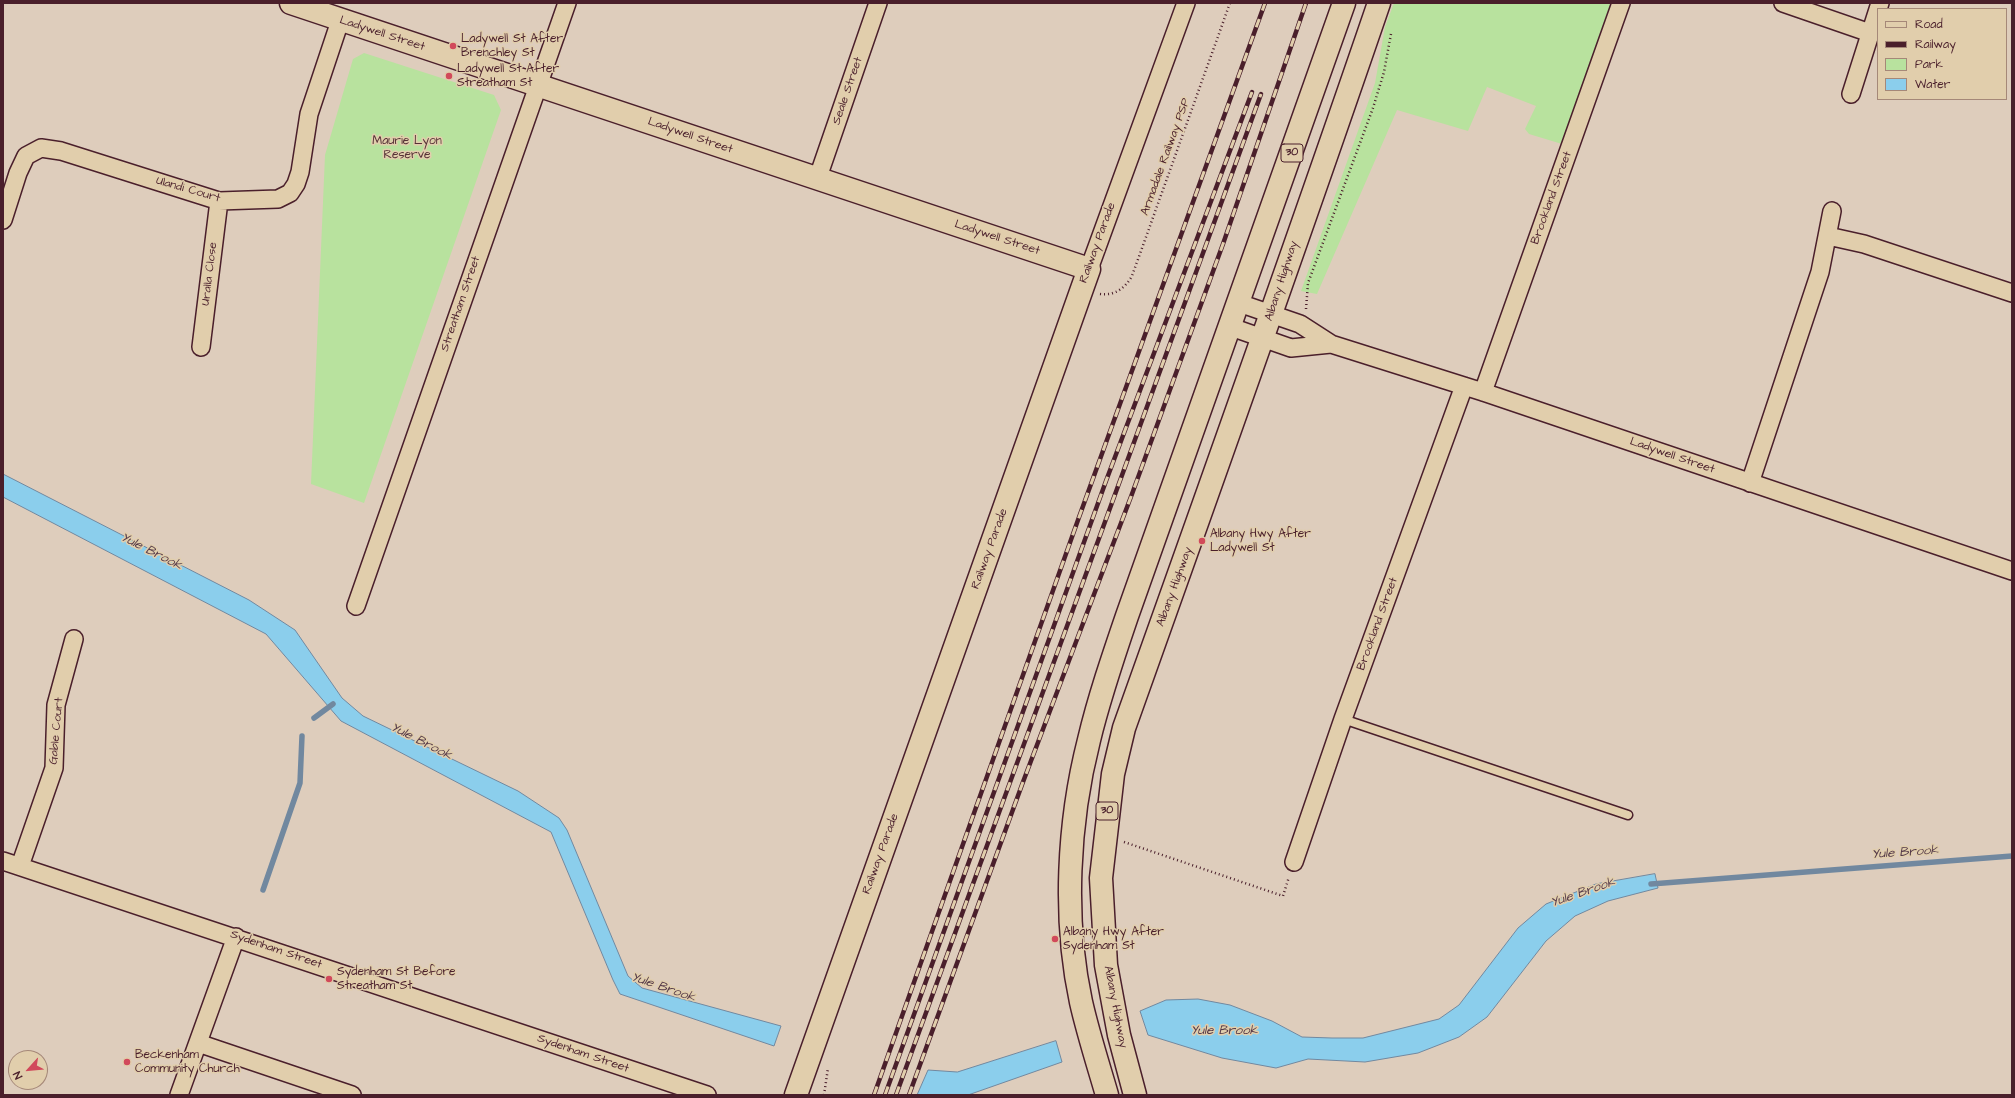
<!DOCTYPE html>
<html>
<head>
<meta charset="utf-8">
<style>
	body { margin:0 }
	#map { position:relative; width:2015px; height:1098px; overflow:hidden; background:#decdbc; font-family:"Architects Daughter",sans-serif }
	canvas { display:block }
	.frame { position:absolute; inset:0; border:4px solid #4a1f2b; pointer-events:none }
	.legend { position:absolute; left:1877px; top:8px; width:130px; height:92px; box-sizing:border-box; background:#e1ceac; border:1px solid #a58878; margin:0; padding:5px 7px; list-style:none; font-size:12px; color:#4a1f2b }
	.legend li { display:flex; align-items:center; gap:8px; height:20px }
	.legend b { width:20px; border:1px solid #a58878 }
	.north { position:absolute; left:8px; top:1050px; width:40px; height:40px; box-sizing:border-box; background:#e1ceac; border:1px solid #a58878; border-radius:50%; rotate:243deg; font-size:11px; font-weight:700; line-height:16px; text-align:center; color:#4a1f2b }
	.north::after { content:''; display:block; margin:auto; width:14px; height:18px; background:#d1495b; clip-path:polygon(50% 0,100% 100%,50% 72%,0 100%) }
</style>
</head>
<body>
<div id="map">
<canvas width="2015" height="1098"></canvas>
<div class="frame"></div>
<ul class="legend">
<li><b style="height:5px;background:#e1ceac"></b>Road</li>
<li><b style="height:5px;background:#4a1f2b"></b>Railway</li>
<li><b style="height:11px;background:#b8e29e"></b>Park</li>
<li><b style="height:11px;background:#8bceec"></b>Water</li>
</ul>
<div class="north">N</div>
</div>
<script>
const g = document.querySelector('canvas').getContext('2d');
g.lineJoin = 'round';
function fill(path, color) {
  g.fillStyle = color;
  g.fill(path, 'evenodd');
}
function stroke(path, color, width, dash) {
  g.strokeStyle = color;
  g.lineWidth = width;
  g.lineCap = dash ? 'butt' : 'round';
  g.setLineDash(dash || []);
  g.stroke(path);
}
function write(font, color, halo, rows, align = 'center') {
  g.font = font + ' "Architects Daughter",sans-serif';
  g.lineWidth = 3;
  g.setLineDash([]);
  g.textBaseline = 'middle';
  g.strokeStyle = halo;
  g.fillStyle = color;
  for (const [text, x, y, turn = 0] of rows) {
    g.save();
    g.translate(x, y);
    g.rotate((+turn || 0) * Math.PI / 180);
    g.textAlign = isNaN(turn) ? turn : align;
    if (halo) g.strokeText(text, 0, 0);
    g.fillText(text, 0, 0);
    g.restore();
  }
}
const green = new Path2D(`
	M1394 3H1611L1562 144 1529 134 1525 129 1536 106 1487 87 1468 131 1397 110 1317 294 1301 291 1375 83 1385 27Z
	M364 53 494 95 501 110 364 503 311 484 325 155 353 59Z`);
const water = new Path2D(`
	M3 474 249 600 295 630 342 698 363 716 518 791 559 818 567 830 628 976 642 988 781 1026 774 1046 620 994 613 980 551 832 341 721 266 634 3 497Z
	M1655 874 1658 888 1608 901 1575 916 1546 941 1487 1017 1459 1037 1418 1053 1365 1062 1308 1059 1276 1068 1222 1058 1148 1035 1140 1011 1166 1000 1198 999 1230 1005 1272 1021 1302 1037 1332 1038H1363L1439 1019 1459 1005 1518 928 1546 904 1596 884Z
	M1056 1041 1062 1062 968 1095H917L928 1070 957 1072Z`);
const stream = new Path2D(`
	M314 718 333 704
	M1651 884 2012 856
	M263 890 300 783 302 736`);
const path = new Path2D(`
	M1100 294C1115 296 1125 288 1132 276L1230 3
	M1306 309 1308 283 1373 108 1384 72 1391 34
	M1124 842 1283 896 1289 877
	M824 1095 828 1068`);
const lane = new Path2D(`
	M1343 719 1628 815`);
const street = new Path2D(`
	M1783 3 1870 33
	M1851 94 1880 3
	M817 180 878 3
	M3 220 18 173 26 156 41 148 61 151 219 201 278 199 290 193 296 184 300 172 309 114 340 21
	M1828 236 1864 244 2012 293
	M1089 269 1186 3
	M1239 303 1300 324 1331 344 1483 392 2012 571
	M1231 327 1291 348 1331 344
	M201 347 219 201
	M1483 392 1621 3
	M1750 483 1820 272 1832 211
	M356 606 567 3
	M3 861 707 1095
	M1294 862 1343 719 1464 386
	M20 866 54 768 56 705 74 639
	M198 1043 352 1095
	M179 1095 236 937`);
const secondary = new Path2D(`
	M291 3 1089 269 796 1095`);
const highway = new Path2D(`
	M1107 1095C1098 1064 1088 1033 1081 1002 1063 919 1068 822 1089 740 1099 698 1113 657 1127 616L1344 3
	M1135 1095 1119 1035 1106 965 1101 878 1113 774 1124 728C1210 487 1296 246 1379 3`);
const rail = new Path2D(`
	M874 1095 1078 520 1265 3
	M885 1095 1106 481 1252 92
	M896 1095 1261 94
	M909 1095 1023 782 1132 494 1223 244 1306 3`);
const markers = [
	[453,46,4,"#d1495b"],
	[449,76,4,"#d1495b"],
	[1202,541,4,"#d1495b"],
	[1055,939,4,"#d1495b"],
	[329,979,4,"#d1495b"],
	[127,1062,4,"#d1495b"]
];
const shields = [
	[1292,153,22],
	[1107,811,22]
];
const shieldNames = [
	["30",1292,153],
	["30",1107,811]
];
const streetNames = [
	["Ladywell Street",382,34,18],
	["Seale Street",848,91,-71],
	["Ladywell Street",690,136,19],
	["Armadale Railway PSP",1166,157,-70],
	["Ulandi Court",188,190,16],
	["Brookland Street",1552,198,-70],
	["Ladywell Street",997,238,18],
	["Railway Parade",1098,243,-70],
	["Uralla Close",210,274,-83],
	["Albany Highway",1282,281,-72],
	["Streatham Street",461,304,-71],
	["Ladywell Street",1672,456,19],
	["Railway Parade",990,549,-70],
	["Albany Highway",1175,587,-70],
	["Brookland Street",1378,624,-70],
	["Gable Court",57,731,-85],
	["Railway Parade",881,854,-70],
	["Sydenham Street",276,950,19],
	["Albany Highway",1115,1007,79],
	["Sydenham Street",583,1054,19]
];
const poiNames = [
	["Ladywell St After",461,39],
	["Brenchley St",461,53],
	["Ladywell St After",457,69],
	["Streatham St",457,83],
	["Albany Hwy After",1210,534],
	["Ladywell St",1210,548],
	["Albany Hwy After",1063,932],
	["Sydenham St",1063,946],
	["Sydenham St Before",337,972],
	["Streatham St",337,986],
	["Beckenham",135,1055],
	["Community Church",135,1069]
];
const parkNames = [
	["Maurie Lyon",407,141],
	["Reserve",407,155]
];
const waterNames = [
	["Yule Brook",151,552,27],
	["Yule Brook",421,742,27],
	["Yule Brook",1905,853,-4],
	["Yule Brook",1583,893,-19],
	["Yule Brook",663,988,19],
	["Yule Brook",1224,1031]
];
fill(green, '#b8e29e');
fill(water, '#8bceec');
stroke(water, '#71889f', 1);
stroke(stream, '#71889f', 5.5);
stroke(lane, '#4a1f2b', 11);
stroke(street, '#4a1f2b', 20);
stroke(secondary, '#4a1f2b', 25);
stroke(highway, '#4a1f2b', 25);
stroke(path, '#4a1f2b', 2.5, [1, 3]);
stroke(lane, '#e1ceac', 8);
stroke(street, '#e1ceac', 17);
stroke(secondary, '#e1ceac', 22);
stroke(highway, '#e1ceac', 22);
stroke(rail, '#4a1f2b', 4.5);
stroke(rail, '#e1ceac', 3, [9]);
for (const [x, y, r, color] of markers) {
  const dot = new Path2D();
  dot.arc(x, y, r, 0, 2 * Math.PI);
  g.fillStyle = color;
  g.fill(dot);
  stroke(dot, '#e1ceac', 1.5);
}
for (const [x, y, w] of shields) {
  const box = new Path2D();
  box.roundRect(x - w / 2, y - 9, w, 18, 3);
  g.fillStyle = '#e1ceac';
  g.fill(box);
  stroke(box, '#4a1f2b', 1);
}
write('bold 11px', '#4a1f2b', null, shieldNames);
write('12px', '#4a1f2b', '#e1ceac', streetNames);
write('12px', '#4a1f2b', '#e1ceac', poiNames, 'left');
write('12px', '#553236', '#e1ceac', parkNames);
write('italic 13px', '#543948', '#e1ceac', waterNames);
</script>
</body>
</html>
